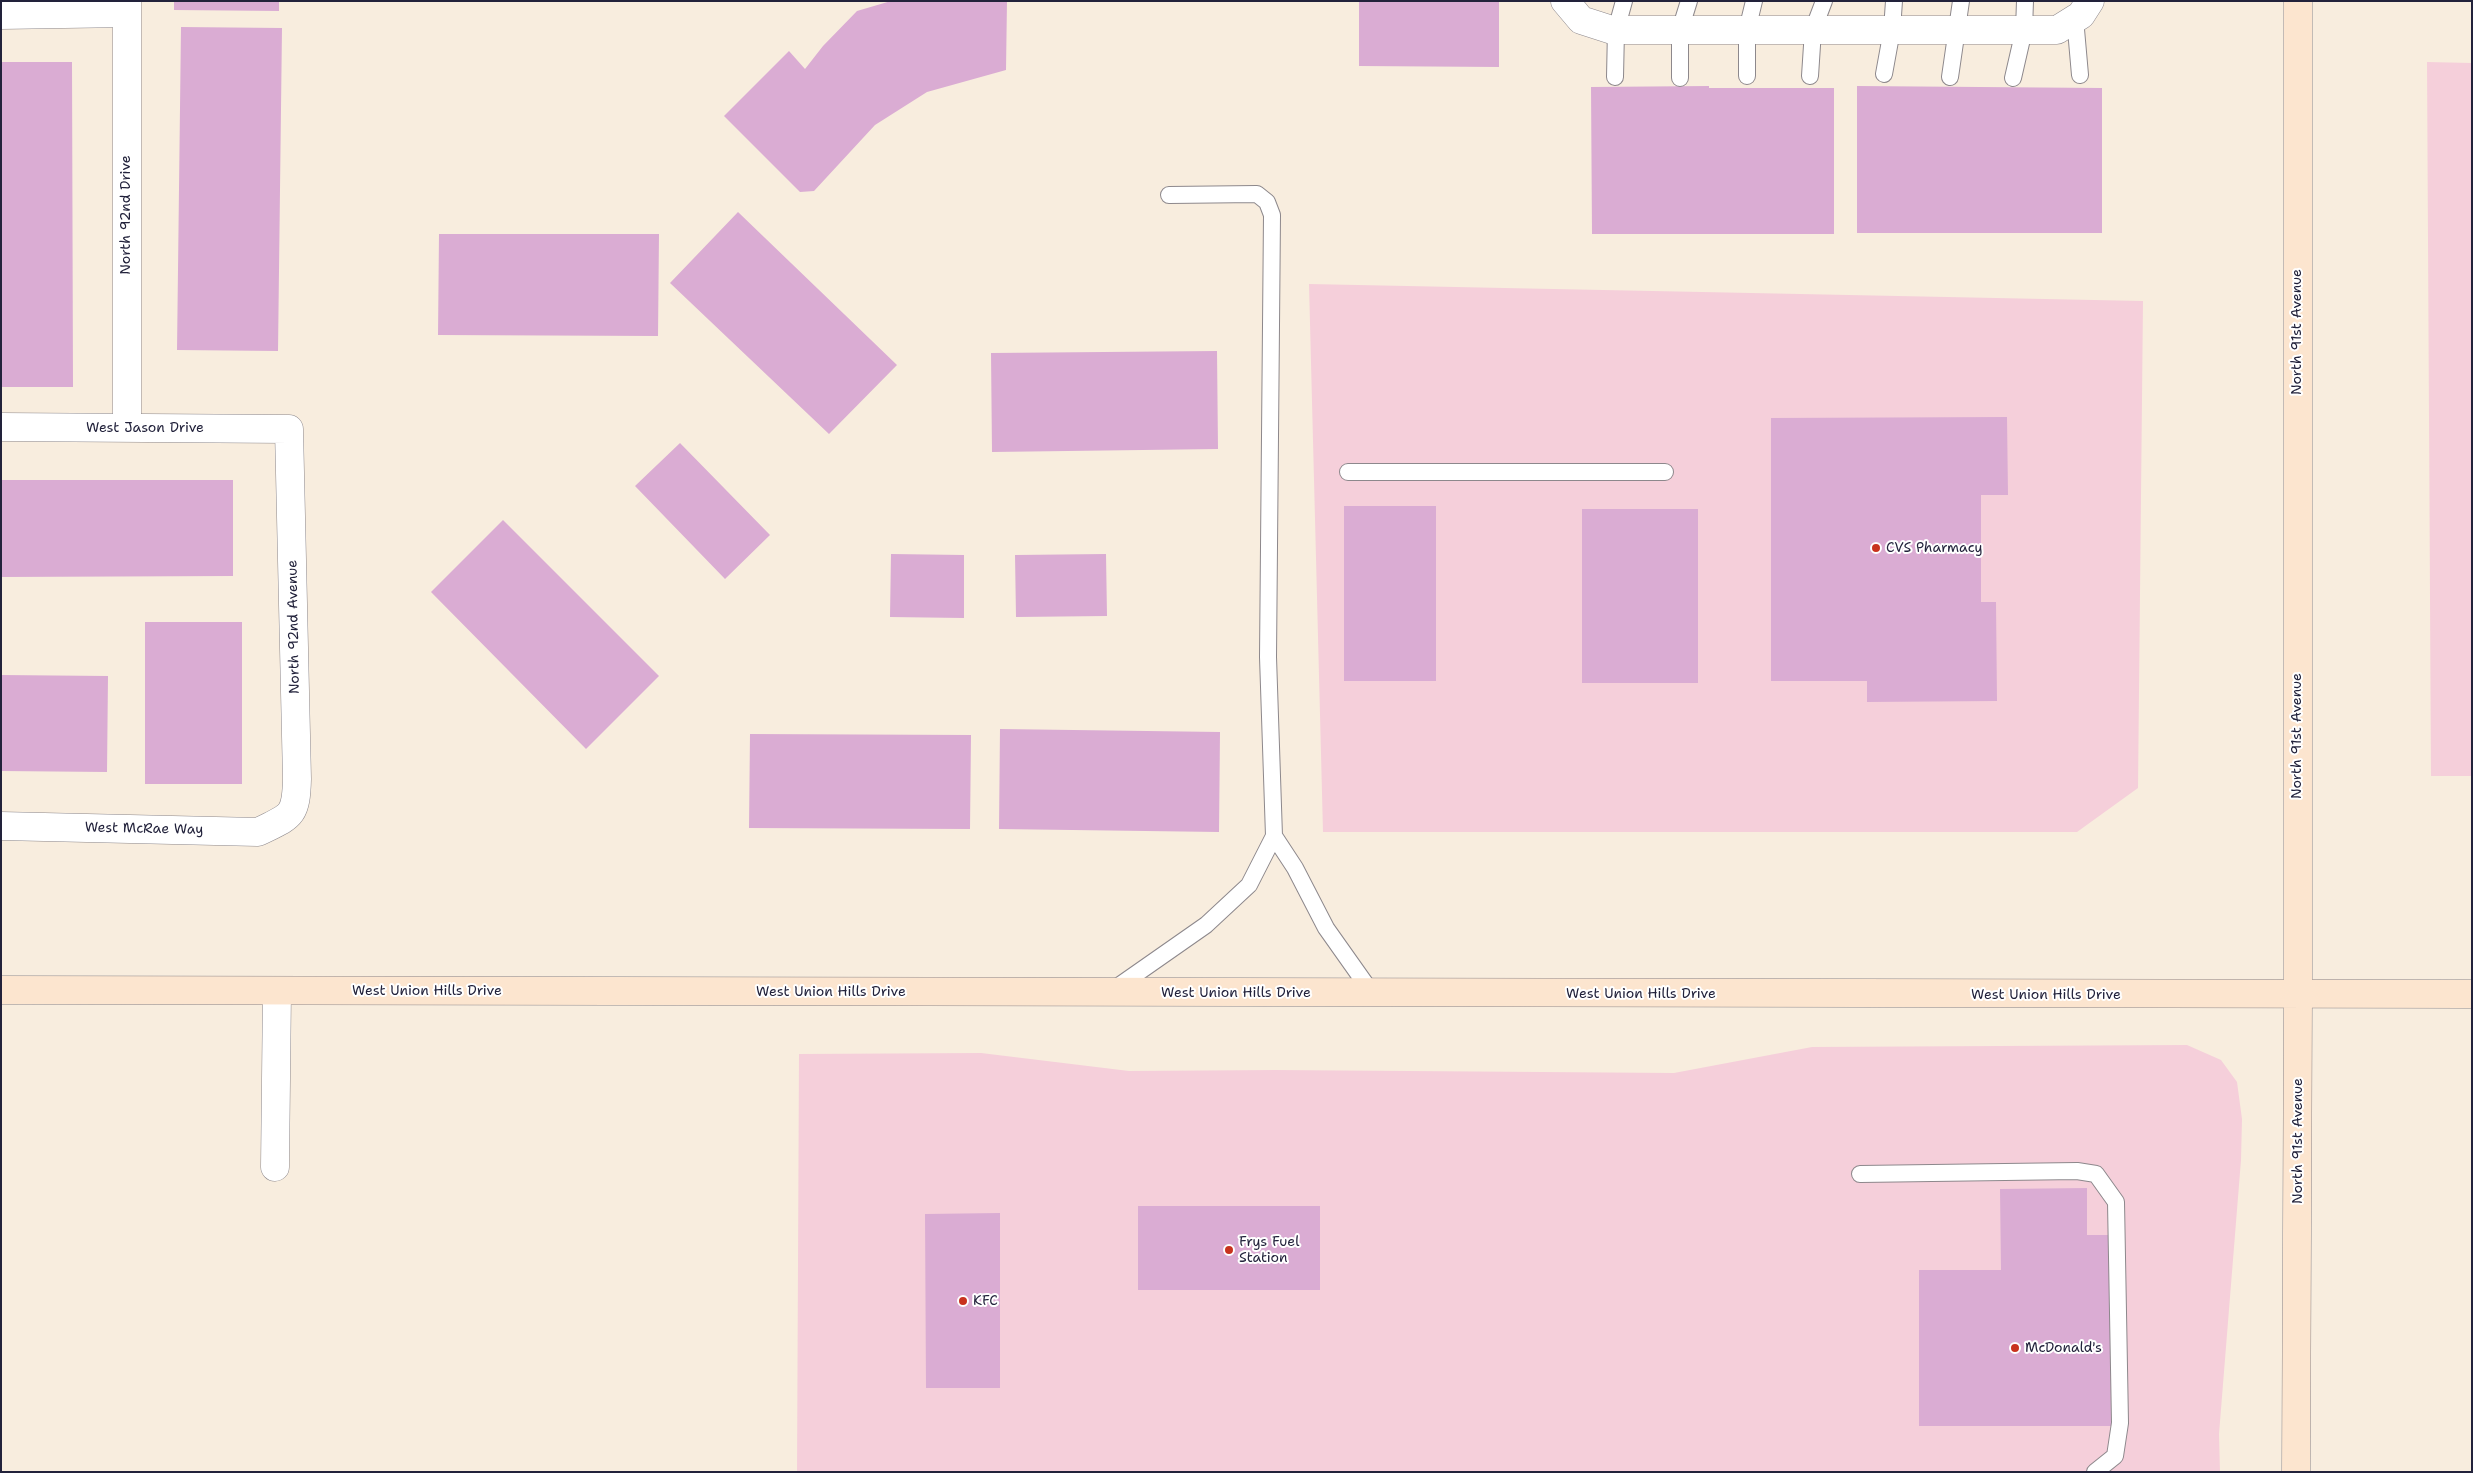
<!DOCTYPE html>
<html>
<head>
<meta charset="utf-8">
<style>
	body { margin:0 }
	#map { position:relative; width:2473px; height:1473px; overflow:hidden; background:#f8edde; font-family:"Shantell Sans",sans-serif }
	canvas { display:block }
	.frame { position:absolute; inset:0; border:2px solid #22223b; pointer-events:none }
</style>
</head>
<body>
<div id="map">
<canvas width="2473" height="1473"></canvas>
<div class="frame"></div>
</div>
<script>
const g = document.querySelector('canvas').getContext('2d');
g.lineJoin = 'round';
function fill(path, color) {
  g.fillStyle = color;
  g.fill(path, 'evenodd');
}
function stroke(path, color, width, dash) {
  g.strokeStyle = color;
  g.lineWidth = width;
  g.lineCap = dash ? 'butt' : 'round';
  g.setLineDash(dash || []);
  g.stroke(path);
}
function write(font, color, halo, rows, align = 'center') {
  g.font = font + ' "Shantell Sans",sans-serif';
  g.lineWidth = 4;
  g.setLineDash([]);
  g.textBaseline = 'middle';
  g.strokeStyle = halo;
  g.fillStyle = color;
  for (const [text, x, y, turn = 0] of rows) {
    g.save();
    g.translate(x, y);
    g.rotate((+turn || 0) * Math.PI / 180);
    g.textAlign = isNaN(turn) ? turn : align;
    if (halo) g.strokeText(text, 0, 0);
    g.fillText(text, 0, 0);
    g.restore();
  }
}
const built = new Path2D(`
	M2427 62 2472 63V776H2431Z
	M1309 284 2143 301 2138 788 2077 832H1323Z
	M2187 1045 2221 1060 2237 1082 2242 1119 2241 1160 2219 1434 2220 1472H797L799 1054 981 1053 1129 1071 1275 1070 1674 1073 1812 1047Z`);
const building = new Path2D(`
	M174 1H279V11L174 10Z
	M891 1H1007L1006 70 927 92 875 125 814 191 800 192 724 116 789 51 805 69 823 46 857 11Z
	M1359 1H1499V67L1359 66Z
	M181 27 282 28 278 351 177 350Z
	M1 62H72L73 387H1Z
	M1709 86V88H1834V234H1592L1591 87Z
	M1857 86 2102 88V233H1857Z
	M738 212 897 365 829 434 670 283Z
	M439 234H659L658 336 438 335Z
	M1217 351 1218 449 992 452 991 353Z
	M2007 417 2008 495H1981V602H1996L1997 701 1867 702V681H1771V418Z
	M680 443 770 535 725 579 635 486Z
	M1 480H233V576L1 577Z
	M1344 506H1436V681H1344Z
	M1582 509H1698V683H1582Z
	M503 520 659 676 586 749 431 592Z
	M891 554 964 555V618L890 617Z
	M1106 554 1107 616 1016 617 1015 555Z
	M145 622H242V784H145Z
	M1 675 108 676 107 772 1 771Z
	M1000 729 1220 732 1219 832 999 829Z
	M750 734 971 735 970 829 749 828Z
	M2087 1188V1235H2110L2111 1426H1919V1270H2001L2000 1189Z
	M1138 1206H1320V1290H1138Z
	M1000 1213V1388H926L925 1214Z`);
const service = new Path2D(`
	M2075 18 2080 75
	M1884 74 1892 30 1894 1
	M1747 76V30L1754 1
	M1810 76 1813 30 1824 1
	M1615 77 1616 30 1624 1
	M1950 77 1961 1
	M1680 78V30L1689 1
	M2013 78 2024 30 2025 1
	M1169 195 1257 194 1267 202 1272 215 1268 657 1274 836
	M1348 472H1665
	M1113 990 1206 925 1249 885 1274 836 1295 868 1326 928 1372 993
	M1860 1174 2077 1171 2096 1174 2116 1202 2120 1423 2115 1456 2095 1472`);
const minor = new Path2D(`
	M1565 1 1581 20 1612 30H2057L2081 15 2090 1
	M1 15 127 13
	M1 427 289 429 297 779C296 817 291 816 258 832L1 826
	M127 428V1
	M275 1167 277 991`);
const secondary = new Path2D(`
	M1 990 2472 994
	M2296 1472 2298 995V1`);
const markers = [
	[1876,548,5,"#c8321e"],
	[1229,1250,5,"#c8321e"],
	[963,1301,5,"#c8321e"],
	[2015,1348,5,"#c8321e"]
];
const streetNames = [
	["North 92nd Drive",126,215,-90],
	["North 91st Avenue",2297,332,-90],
	["West Jason Drive",145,428],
	["North 92nd Avenue",294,627,-91],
	["North 91st Avenue",2297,736,-90],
	["West McRae Way",144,829,1],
	["West Union Hills Drive",427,991],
	["West Union Hills Drive",831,992],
	["West Union Hills Drive",1236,993],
	["West Union Hills Drive",1641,994],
	["West Union Hills Drive",2046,995],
	["North 91st Avenue",2298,1141,-90]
];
const poiNames = [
	["CVS Pharmacy",1886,548],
	["Frys Fuel",1239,1242],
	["Station",1239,1258],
	["KFC",973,1301],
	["McDonald's",2025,1348]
];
fill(built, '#f5cfda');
fill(building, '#daacd3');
stroke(service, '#8d888c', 18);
stroke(minor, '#8d888c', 29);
stroke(secondary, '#8d888c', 29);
stroke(service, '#fff', 16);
stroke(minor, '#fff', 28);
stroke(secondary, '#fce5cf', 28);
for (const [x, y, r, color] of markers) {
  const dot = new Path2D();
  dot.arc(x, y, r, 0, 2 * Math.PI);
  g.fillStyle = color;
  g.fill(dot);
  stroke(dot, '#fff', 2);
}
write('14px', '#22223b', '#fff', streetNames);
write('14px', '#22223b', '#fff', poiNames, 'left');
</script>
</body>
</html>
